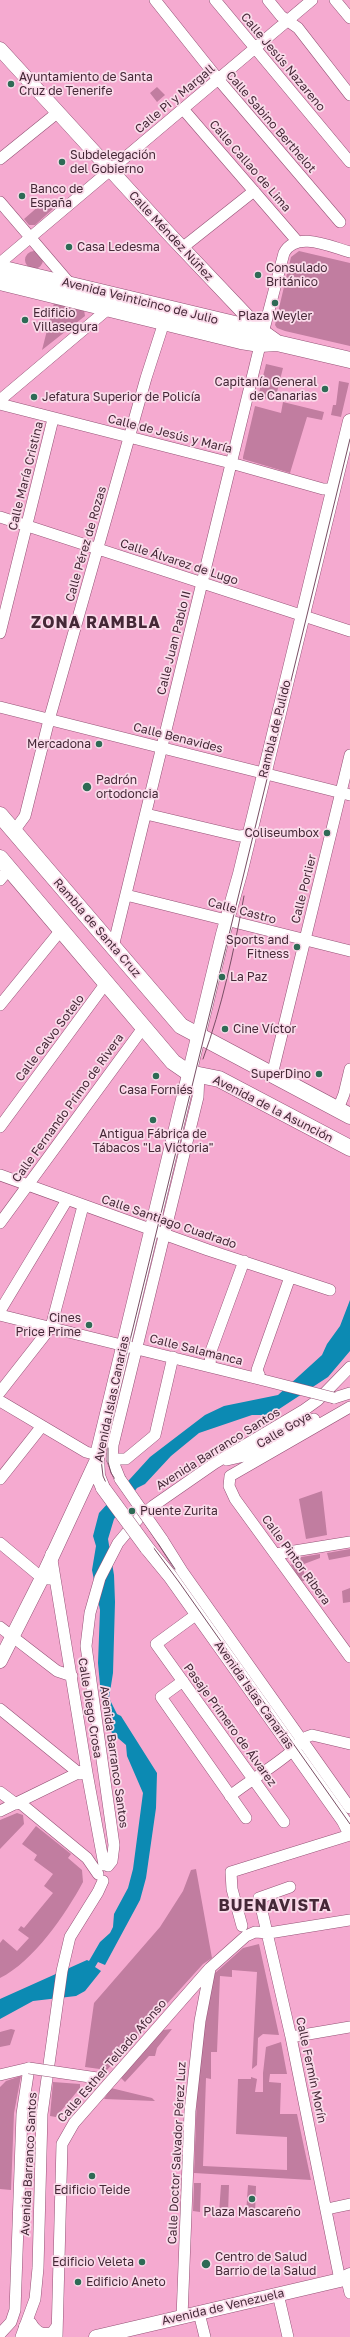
<!DOCTYPE html>
<html>
<head>
<meta charset="utf-8">
<style>
	body { margin:0 }
	canvas { display:block; background:#f5aad0 }
</style>
</head>
<body>
<canvas width="350" height="2337"></canvas>
<script>
const g = document.querySelector('canvas').getContext('2d');
g.lineJoin = 'round';
function fill(path, color) {
  g.fillStyle = color;
  g.fill(path, 'evenodd');
}
function stroke(path, color, width, dash) {
  g.strokeStyle = color;
  g.lineWidth = width;
  g.lineCap = dash ? 'butt' : 'round';
  g.setLineDash(dash || []);
  g.stroke(path);
}
function write(font, color, halo, rows, align = 'center') {
  g.font = font + ' "Golos Text",sans-serif';
  g.lineWidth = 3.5;
  g.setLineDash([]);
  g.textBaseline = 'middle';
  g.strokeStyle = halo;
  g.fillStyle = color;
  for (const [text, x, y, turn = 0] of rows) {
    g.save();
    g.translate(x, y);
    g.rotate((+turn || 0) * Math.PI / 180);
    g.textAlign = isNaN(turn) ? turn : align;
    if (halo) g.strokeText(text, 0, 0);
    g.fillText(text, 0, 0);
    g.restore();
  }
}
const green = new Path2D(`
	M157 87 165 95 157 102 150 93Z
	M48 198 55 207 35 225H29L24 219Z
	M25 260a9 9 0 1 1 18 0a9 9 0 1 1-18 0Z
	M299 251 350 263V346L285 331 277 328 275 325 291 257Z
	M54 303 84 310 85 316 42 350Z
	M266 364 283 368 275 400 258 397Z
	M339 381 349 383 341 417 331 415 333 405H336Z
	M283 402 324 412 322 420 307 417 290 473 243 459V457L255 406 281 413Z
	M322 1491 327 1535 306 1539 299 1499Z
	M350 1549V1556L329 1560 327 1553Z
	M320 1554V1558L304 1564V1581H301L291 1565 295 1558Z
	M350 1588V1602L343 1603 342 1591Z
	M17 1813 23 1815 24 1824 0 1849V1820Z
	M36 1826 71 1854 68 1858 82 1870 83 1882C66 1914 33 1962 0 1978V1943L3 1939 17 1951 29 1938 18 1930 21 1926 24 1928 53 1893 44 1886 53 1874 34 1860 37 1855 22 1844Z
	M196 1869 212 1958 203 1964 107 2070 85 2067 94 2003 160 1927 183 1891 191 1870Z
	M259 1944 279 2035 263 2034 258 2038 257 2065 252 2069 257 1972 232 1970V1977L220 1976 217 2052H211V2079L206 2078 203 2166 287 2170V2137L236 2134 238 2079H251V2077L257 2079 255 2092H263V2073L266 2047 281 2042 287 2074H270L269 2082 281 2083 280 2114H297L311 2180 194 2173 198 2067 214 1974 243 1948Z
	M11 2029 15 2030 10 2045 0 2047V2032Z
	M172 2029 157 2048 155 2056H149L125 2082 120 2077 163 2030Z
	M21 2076 14 2113 11 2190 0 2189V2087L6 2081Z
	M53 2082 80 2084V2088L56 2117 50 2116Z
	M111 2088 152 2098 155 2101 104 2099Z
	M194 2183H201L200 2212 193 2211Z
	M221 2185H229L228 2214 219 2213Z
	M248 2185 256 2186 255 2214H246Z`);
const water = new Path2D(`
	M350 1300V1351L328 1377 270 1415H252L199 1433 171 1456 145 1484 137 1488 114 1519 108 1539 114 1575 115 1602 113 1673 109 1698 117 1714 121 1716 157 1773 156 1808 146 1878 140 1900 105 1965 98 1962 95 1967 101 1971 85 1991 76 1996 33 2001 0 2019V1999L87 1960 89 1961 100 1942 110 1933 113 1927 114 1914 128 1888 133 1869 143 1793 127 1756 126 1745 112 1733 107 1724 101 1696 98 1663 100 1610 92 1570 96 1546 93 1536 99 1513 150 1457 205 1415 224 1406 278 1395 322 1355 327 1344 340 1326Z`);
const pier = new Path2D(`
	M125 1483 134 1495 120 1514 109 1500Z`);
const minor = new Path2D(`
	M155 0 218 79 340 222
	M215 0 350 162
	M268 0 281 16 298 28 350 95
	M335 0 350 18
	M183 109 297 241
	M0 159 57 113
	M0 202 71 285
	M182 248 254 191
	M0 263 312 0
	M0 400 108 309
	M0 404 231 463 323 489H333
	M0 517 350 631
	M0 633 53 419
	M0 707 350 795
	M146 814 239 836 249 835
	M14 831 25 816 49 720 146 378 166 316
	M0 880 9 869
	M126 895 350 951
	M113 947 263 333 284 253C296 230 331 247 350 252
	M0 1005 61 930
	M272 1075 350 755
	M338 1109 344 1094 350 1069
	M0 1127 106 983
	M0 1175 208 1250 330 1290
	M0 1223 143 1028
	M0 1311 67 1200
	M0 1315 263 1380
	M210 1366 211 1351 244 1261
	M261 1379 257 1370 290 1277
	M0 1392 51 1327 83 1206
	M334 1398 350 1393
	M0 1401 86 1452 97 1455
	M350 1407 230 1476 229 1486 235 1499 350 1657
	M112 1459H126L155 1435 173 1357
	M227 1460 249 1455 314 1419
	M0 1479 42 1426
	M120 1479 112 1459 113 1445 198 1097 199 1074
	M162 1539 182 1571 350 1808
	M0 1543 42 1578 49 1579
	M51 1554 87 1773 104 1865
	M276 1554 350 1542
	M197 1614 156 1644 284 1822
	M0 1627 57 1671 72 1676
	M183 1681 161 1697 246 1818
	M0 1709 80 1774
	M0 1792 16 1804
	M230 1796C250 1780 274 1767 293 1750 300 1743 301 1738 312 1735L350 1744
	M19 1802 87 1858 98 1874
	M0 1811 84 1770
	M108 1866 112 1861 114 1845 86 1646 90 1613 100 1578 118 1543 139 1518 153 1506 215 1463 304 1410 318 1400 350 1367
	M290 1887 259 1898 291 2037 340 2280
	M242 1926 232 1889 231 1872 350 1835
	M291 2037 350 2027
	M0 2075 29 2068 22 2114 15 2310 11 2322 0 2334
	M327 2209 350 2204
	M346 2276 350 2293
	M278 2294 288 2337
	M199 2313 205 2337
	M182 2317 190 2111 200 2021 210 1969
	M31 2323C36 2332 42 2335 52 2333L57 2326
	M21 2337 35 2299 38 2268 42 2114 62 1971 70 1937 98 1892 103 1881
	M57 2337 62 2144 74 2123 210 1968 246 1936 255 1932 269 1933 350 1920`);
const tertiary = new Path2D(`
	M0 49 170 235 262 332
	M103 1488 98 1476 97 1455 223 934 240 874 350 421
	M147 1548 170 1576 344 1821 350 1833
	M0 1661 42 1578 96 1462
	M26 2327 35 2337
	M96 2337 340 2280 350 2275`);
const secondary = new Path2D(`
	M0 268 247 327 263 333 277 343
	M0 282 241 341 260 344 277 343 350 360
	M0 815 181 1026 350 1116
	M0 858 173 1062 189 1073 219 1079 350 1148`);
const tram = new Path2D(`
	M350 439 101 1459 103 1476 107 1485 179 1582 350 1824
	M203 1059C222 1007 234 951 244 896
	M108 1448V1462L111 1473 175 1569`);
const minorBridge = new Path2D(`
	M263 1380 334 1398
	M120 1479 162 1539
	M29 2068 97 2078`);
const tertiaryBridge = new Path2D(`
	M103 1488 147 1548`);
const markers = [
	[11,84,4,"#2e6a55"],
	[62,162,4,"#2e6a55"],
	[22,196,4,"#2e6a55"],
	[69,247,4,"#2e6a55"],
	[258,275,4,"#2e6a55"],
	[275,303,4,"#2e6a55"],
	[25,320,4,"#2e6a55"],
	[325,389,4,"#2e6a55"],
	[34,397,4,"#2e6a55"],
	[99,744,4,"#2e6a55"],
	[87,787,5,"#2e6a55"],
	[327,833,4,"#2e6a55"],
	[297,947,4,"#2e6a55"],
	[222,977,4,"#2e6a55"],
	[225,1029,4,"#2e6a55"],
	[319,1074,4,"#2e6a55"],
	[156,1076,4,"#2e6a55"],
	[153,1120,4,"#2e6a55"],
	[89,1325,4,"#2e6a55"],
	[132,1511,4,"#2e6a55"],
	[92,2176,4,"#2e6a55"],
	[252,2199,4,"#2e6a55"],
	[142,2262,4,"#2e6a55"],
	[206,2264,5,"#2e6a55"],
	[78,2282,4,"#2e6a55"]
];
const streetNames = [
	["Calle Jesús Nazareno",283,62,50],
	["Calle Pi y Margall",175,99,-40],
	["Calle Sabino Berthelot",271,122,49],
	["Calle Callao de Lima",250,166,49],
	["Calle Méndez Núñez",171,236,47],
	["Avenida Veinticinco de Julio",140,301,14],
	["Calle de Jesús y María",170,434,14],
	["Calle María Cristina",26,476,-76],
	["Calle Pérez de Rozas",86,544,-74],
	["Calle Álvarez de Lugo",179,562,18],
	["Calle Juan Pablo II",174,643,-76],
	["Rambla de Pulido",275,729,-76],
	["Calle Benavides",178,738,14],
	["Calle Porlier",304,889,-76],
	["Calle Castro",242,911,15],
	["Rambla de Santa Cruz",97,928,49],
	["Calle Calvo Sotelo",50,1038,-53],
	["Calle Fernando Primo de Rivera",68,1108,-54],
	["Avenida de la Asunción",273,1109,27],
	["Calle Santiago Cuadrado",169,1222,19],
	["Calle Salamanca",196,1350,14],
	["Avenida Islas Canarias",112,1399,-78],
	["Calle Goya",284,1430,-30],
	["Avenida Barranco Santos",218,1449,-32],
	["Calle Pintor Ribera",296,1560,54],
	["Avenida Islas Canarias",254,1695,55],
	["Calle Diego Crosa",90,1708,81],
	["Pasaje Primero de Álvarez",230,1725,54],
	["Avenida Barranco Santos",114,1757,82],
	["Calle Esther Tellado Afonso",112,2061,-49],
	["Calle Fermín Morín",311,2070,78],
	["Calle Doctor Salvador Pérez Luz",177,2153,-87],
	["Avenida Barranco Santos",29,2164,-87],
	["Avenida de Venezuela",223,2307,-13]
];
const poiNames = [
	["Ayuntamiento de Santa",19,77],
	["Cruz de Tenerife",19,91],
	["Subdelegación",70,155],
	["del Gobierno",70,169],
	["Banco de",30,189],
	["España",30,203],
	["Casa Ledesma",77,247],
	["Consulado",266,268],
	["Británico",266,282],
	["Edificio",33,313],
	["Villasegura",33,327],
	["Plaza Weyler",275,316,"center"],
	["Capitanía General",317,382,"right"],
	["de Canarias",317,396,"right"],
	["Jefatura Superior de Policía",42,397],
	["Mercadona",91,744,"right"],
	["Padrón",96,780],
	["ortodoncia",96,794],
	["Coliseumbox",319,833,"right"],
	["Sports and",289,940,"right"],
	["Fitness",289,954,"right"],
	["La Paz",230,977],
	["Cine Víctor",233,1029],
	["SuperDino",311,1074,"right"],
	["Casa Forniés",156,1090,"center"],
	["Antigua Fábrica de",153,1134,"center"],
	["Tábacos \"La Victoria\"",153,1148,"center"],
	["Cines",81,1318,"right"],
	["Price Prime",81,1332,"right"],
	["Puente Zurita",140,1511],
	["Edificio Teide",92,2190,"center"],
	["Plaza Mascareño",252,2212,"center"],
	["Centro de Salud",215,2257],
	["Barrio de la Salud",215,2271],
	["Edificio Veleta",134,2262,"right"],
	["Edificio Aneto",86,2282]
];
const districtNames = [
	["ZONA RAMBLA",96,623],
	["BUENAVISTA",275,1906]
];
fill(green, '#c17da0');
fill(water, '#0c8ab3');
fill(pier, '#f5aad0');
stroke(minor, '#955276', 12);
stroke(tertiary, '#955276', 15);
stroke(secondary, '#955276', 17);
stroke(minor, '#fff', 11);
stroke(tertiary, '#fff', 14);
stroke(secondary, '#fff', 16);
stroke(tram, '#784e64', 1);
stroke(minorBridge, '#955276', 12, []);
stroke(tertiaryBridge, '#955276', 15, []);
stroke(minorBridge, '#fff', 11);
stroke(tertiaryBridge, '#fff', 14);
for (const [x, y, r, color] of markers) {
  const dot = new Path2D();
  dot.arc(x, y, r, 0, 2 * Math.PI);
  g.fillStyle = color;
  g.fill(dot);
  stroke(dot, '#fadbea', 1.5);
}
write('12px', '#452837', '#fadbea', streetNames);
write('12px', '#452837', '#fadbea', poiNames, 'left');
g.letterSpacing = '1px';
write('bold 16px', '#452837', '#fadbea', districtNames);
g.letterSpacing = '0px';
</script>
</body>
</html>
